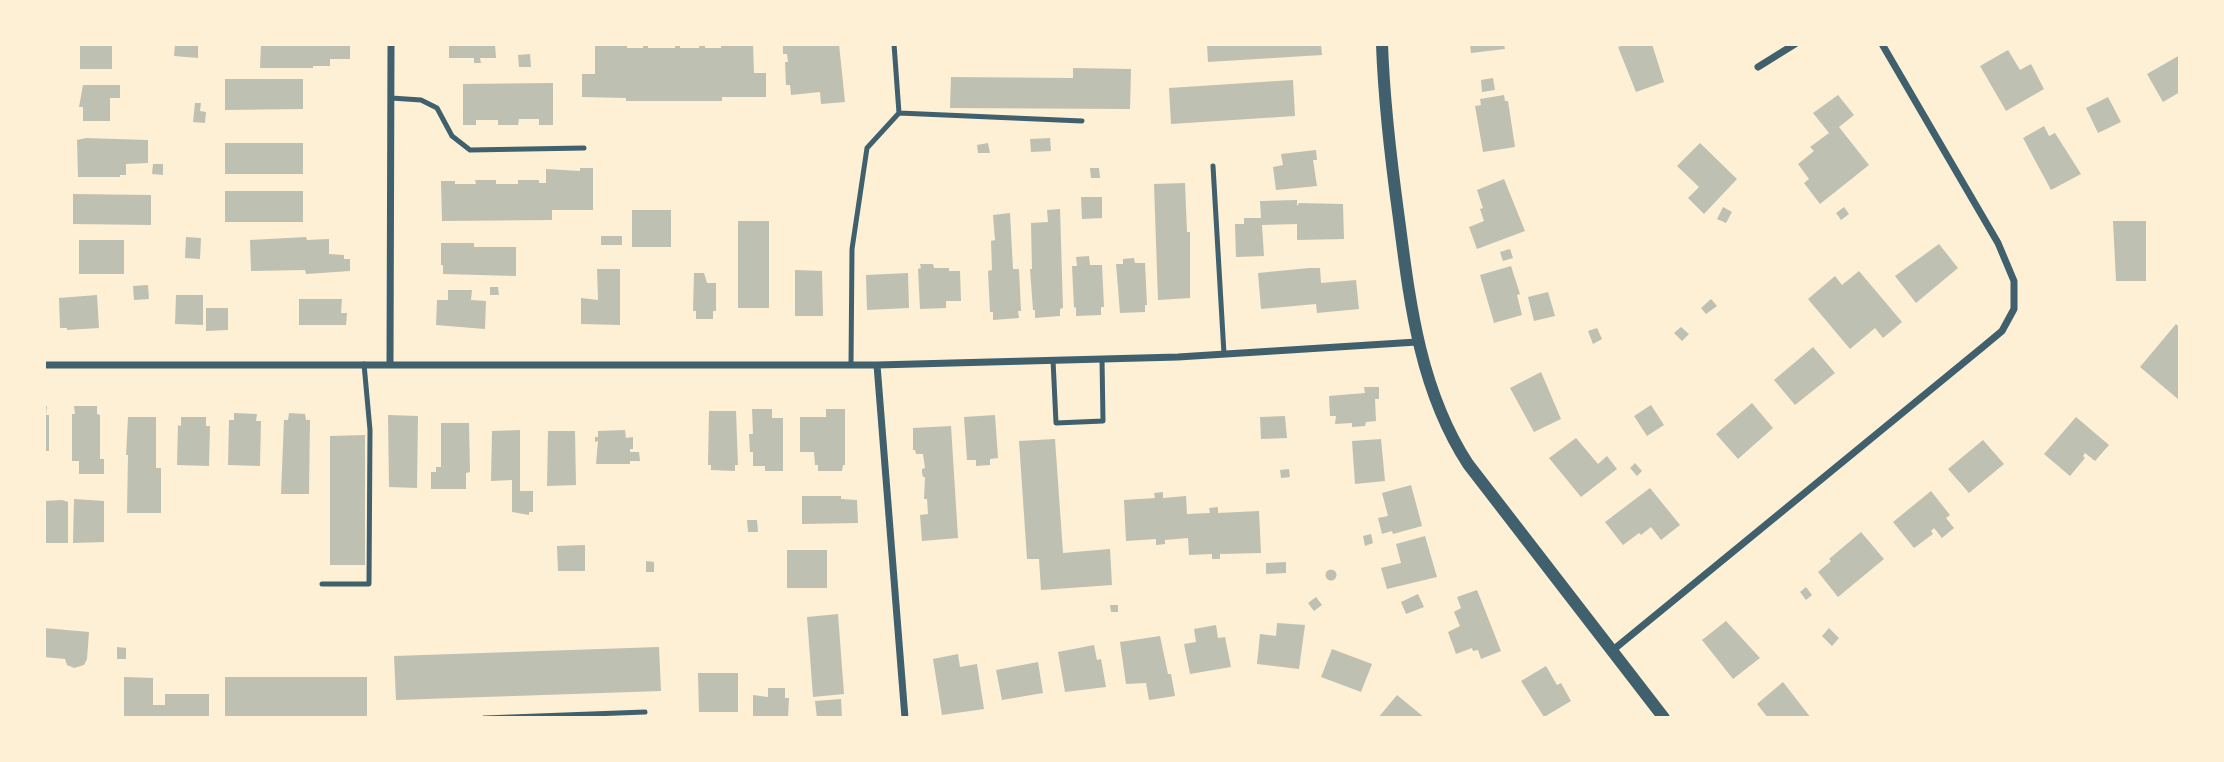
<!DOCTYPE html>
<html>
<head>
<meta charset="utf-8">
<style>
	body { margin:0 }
	#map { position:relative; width:2224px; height:762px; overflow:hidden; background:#fdf0d5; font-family:"Titillium Web",sans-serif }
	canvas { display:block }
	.frame { position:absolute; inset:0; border:46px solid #fdf0d5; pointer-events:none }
</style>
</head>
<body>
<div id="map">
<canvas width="2224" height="762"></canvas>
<div class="frame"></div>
</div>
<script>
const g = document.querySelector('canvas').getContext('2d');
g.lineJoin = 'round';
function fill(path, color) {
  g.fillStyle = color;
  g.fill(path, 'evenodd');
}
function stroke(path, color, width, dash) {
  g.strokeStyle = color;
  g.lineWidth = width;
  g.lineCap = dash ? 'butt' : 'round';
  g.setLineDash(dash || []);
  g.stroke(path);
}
const building = new Path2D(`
	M80 44H112V69H80Z
	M175 44H198V58L174 56Z
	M261 44H350V59H330V66H313V68H260Z
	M449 44H495L496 58H480L481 63H474V58H449Z
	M595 44H627V48H643V44H648V48H675V44H680V48H699L700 44H705V48H721V44H753L754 73H766V97H722V101H626V98L582 97V74H595Z
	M783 44H839L845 102 821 104 820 92 791 95 790 85H786L785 62H788L787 54H783Z
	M1207 44H1321L1322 55 1208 62Z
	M1470 44H1504L1505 49 1471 53Z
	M1628 44H1652L1664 82 1636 92 1618 47Z
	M2008 50 2020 70 2031 64 2044 89 2006 111 1980 66Z
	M530 54 531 67H519L518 55Z
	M2180 55V92L2163 102 2147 74Z
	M1073 68 1131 69 1130 109 950 108 951 77 1073 78Z
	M1493 78 1495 90 1482 92 1481 80Z
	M225 79H303V109L225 110Z
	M1293 80 1295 116 1171 124 1169 88Z
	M553 83V125H539V119H519L518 125H498V120H476V125H463V84Z
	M83 85H120V98H110V121H83V107H79Z
	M1504 95 1505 101H1508L1515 147 1483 152 1475 106 1481 105 1480 99Z
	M1838 95 1854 115 1839 127 1869 165 1820 204 1804 183 1809 179 1798 164 1814 151 1810 147 1829 133 1813 113Z
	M2108 97 2121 122 2098 133 2086 108Z
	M195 103H201L200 111 206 112 205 123 193 122Z
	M2044 126 2049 136 2055 133 2081 174 2051 190 2023 138Z
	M86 138 148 140V163L126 164V175H120V177H78L77 140Z
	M1050 138 1051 151 1031 152 1030 139Z
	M225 143H303V174H225Z
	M988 143 990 153H978L977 145Z
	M1700 143 1737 179 1704 214 1688 198 1699 187 1677 166Z
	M1316 150 1317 160H1313L1317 186 1276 190 1273 167 1283 165 1281 154Z
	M153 164H163V175L152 174Z
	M580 168H593V210H552V220L442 221 441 181H455V184H476L475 180H496V184H518V180H539V183H546V169L580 171Z
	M1090 168H1099L1100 178H1091Z
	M1504 179 1525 231 1477 249 1469 227 1484 221 1480 209 1483 208 1477 190Z
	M1185 183 1187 232H1190V298L1158 300 1154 184Z
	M225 191H303V222H225Z
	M73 194 151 195V225L73 224Z
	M1081 197H1102V218L1082 219Z
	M1297 200V206L1299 203 1343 204 1344 239 1297 240V224L1262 225 1264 256 1236 257 1235 224H1244V218H1261L1260 201Z
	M1723 207 1732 212 1726 223 1717 219Z
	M1844 207 1849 214 1841 220 1836 213Z
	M1060 209 1063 308 1060 309V316L1035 318V310H1033L1030 269H1032L1031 223 1048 222 1047 210Z
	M632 210H671V247H632Z
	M1010 213 1013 269H1019L1021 311H1018L1019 318 993 320V312H990L988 271 992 270 991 241 995 240 993 215Z
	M738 221H769V308H738Z
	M2113 221H2146V281H2116Z
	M601 236H622V245H601Z
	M186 237 201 238 200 259 185 258Z
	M306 237 307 240 329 239V254L344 255V259H350V271L306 274 305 270 251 271 250 240Z
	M79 240H124V274H79Z
	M441 243H474V247H516V276L443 274V265H441Z
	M1939 244 1958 268 1916 303 1895 276Z
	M1510 249 1513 258 1503 261 1500 252Z
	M1089 256 1090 265H1102L1104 307H1101V315L1076 316V307L1074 308 1072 266H1077L1076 257Z
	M1134 258 1135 263H1145L1147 305H1145V312L1120 313 1116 264H1123V259Z
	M920 264H933L934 268H949V271H960L961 301H946V308L920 309 918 269 921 268Z
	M1511 266 1520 294 1517 295 1522 315 1494 323 1480 275Z
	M1309 268H1320L1321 283 1356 280 1359 309 1317 313 1316 304 1261 309 1258 273Z
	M597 269H620V325L581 324V298L598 300Z
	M795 270 822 271 823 316H795Z
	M1859 271 1902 322 1883 338 1875 328 1850 349 1808 299 1835 276 1842 285Z
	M694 273H704L707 283H716V311H713V319H696V311H693Z
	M908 273 909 308 867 310 866 275Z
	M148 285 149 299 134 300 133 286Z
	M490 287H498L499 295H490Z
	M448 290H472L471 300 486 301 485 329 436 325 437 300H448Z
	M1548 292 1555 316 1534 321 1528 297Z
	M97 295 99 328 67 330V328H60L59 298Z
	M176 295H203V325L175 324Z
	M299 299H342L341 313H347L346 325H299Z
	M1711 299 1717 306 1706 314 1701 308Z
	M206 308H228V330L206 331Z
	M2176 324 2180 328 2179 400 2140 367Z
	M1681 327 1689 334 1682 341 1674 333Z
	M1597 328 1602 339 1593 344 1588 331Z
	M1813 347 1835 373 1795 405 1774 380Z
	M1541 372 1561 419 1534 432 1510 388Z
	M1364 387H1379V399H1375L1376 421 1366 422 1365 426 1352 427V423L1335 424 1336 416H1330L1329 396 1365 393Z
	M1752 403 1773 428 1738 459 1716 434Z
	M1651 405 1664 425 1647 436 1634 416Z
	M44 406H47L46 415H49V451H44Z
	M74 406H97V414L100 415V459H104V474H79V461H72V414H75Z
	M752 409H772V418H783V471H765V466H753V452H750L749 434H753Z
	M826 409H845V465H843L842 471H818V465H815L814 452H800V417H826Z
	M709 411H736L738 465H735V471L711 470V465H708Z
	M234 413 257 414 256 421H261L260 466 228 465 229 420H234Z
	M289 413 305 414 306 420H310L309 494H281L284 420H288Z
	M388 415 418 416 417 488 389 487Z
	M995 415 998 458 990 459V465L976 466V460H967L964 417Z
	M1285 416 1287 438 1261 439 1260 417Z
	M128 417H156V468H161V513H127L128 455H126Z
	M181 417H206V426H210L209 466 177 465 178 425 181 426Z
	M2076 417 2109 445 2095 461 2085 453 2083 456 2085 458 2070 476 2044 454Z
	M441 423H469L470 472 466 473V489H431V472H436V467H441Z
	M951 426 958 538 922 541 920 515 928 514 927 499H924L925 477H923L922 473V469L925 468 923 454H916L915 450H913V428Z
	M520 430V491H533V512H529V515L512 512V480L491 481 492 431Z
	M625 430 626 438 633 437V449H630V452H639L640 461H630V464H596L598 441 595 442V437H598V431Z
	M548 431H575L576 485 547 486Z
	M365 435V565H330V436Z
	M1576 438 1598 464 1607 456 1617 469 1581 497 1549 458Z
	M1055 439 1063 553 1110 549 1112 585 1041 590 1039 559H1027L1019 441Z
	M1381 439 1385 481 1355 484 1352 441Z
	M1983 440 2004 464 1969 493 1948 469Z
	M1635 463 1642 471 1637 476 1630 468Z
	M1289 469 1290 477 1281 478 1280 470Z
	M1411 485 1422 526 1393 534 1392 531 1382 534 1378 518 1388 516 1382 493Z
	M1650 488 1680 525 1661 540 1651 527 1641 535 1639 533 1623 545 1605 522Z
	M1931 491 1950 515 1946 518 1954 528 1942 538 1934 528 1931 531 1933 534 1914 548 1893 522Z
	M1163 492V498L1186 496 1187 514 1210 513 1209 508 1218 507V513L1259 511 1261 553 1220 554V559H1212V554L1189 555 1188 538 1165 540V544L1156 545V539L1126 541 1124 500 1155 498 1154 493Z
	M802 496H841V499L857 500 858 523 802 524Z
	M74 499 104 501V542L73 543Z
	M62 500 68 502V543H44V501Z
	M747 520H757L758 532H748Z
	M1861 532 1884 559 1838 597 1818 572 1831 561 1829 559Z
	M1371 534 1373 543 1365 546 1363 536Z
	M1425 536 1437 577 1387 589 1381 568 1401 563 1396 544Z
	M585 545V571H558L557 546Z
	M787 550H827V588H787Z
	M646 561 654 562V572H646Z
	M1286 562V573L1266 574V563Z
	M1325.5 575a5.5 5.5 0 1 1 11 0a5.5 5.5 0 1 1-11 0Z
	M1806 587 1812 595 1806 600 1800 592Z
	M1477 590 1501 651 1481 659 1478 650 1473 651 1472 648 1456 654 1448 632 1460 626 1454 612 1461 608 1457 597Z
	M1418 594 1424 607 1406 614 1401 602Z
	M1316 597 1322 605 1314 611 1308 603Z
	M1110 605H1118V612H1111Z
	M838 614 844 694 813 697 807 617Z
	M1726 621 1760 658 1733 679 1702 640Z
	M1277 623 1305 625 1299 669 1257 664 1260 634 1276 636Z
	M1216 625 1218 638 1225 637 1231 667 1190 674 1184 644 1196 642 1194 629Z
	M44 628 89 632 87 659 84 665 74 668 67 665 65 659 44 657Z
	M1829 628 1839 638 1832 646 1822 636Z
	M1160 636 1168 674H1171L1175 696 1149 700 1146 683 1126 684 1120 642Z
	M1094 645 1097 660 1101 659 1106 687 1065 692 1058 652Z
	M117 647 126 648V659H117Z
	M659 647 661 691 396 700 394 656Z
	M1332 649 1372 664 1361 692 1321 677Z
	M958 654 960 667 977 664 984 709 942 715 933 659Z
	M1038 662 1043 693 1002 700 996 670Z
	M1546 666 1557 685 1561 683 1571 701 1544 717 1521 681Z
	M698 673H738V712H699Z
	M124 677 153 678V705H165V694H209V718H124Z
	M225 677H367V718H225Z
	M1783 682 1811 718H1768L1757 704Z
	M768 688H785V698H789L788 718H753V695L768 697Z
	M1397 695 1425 718H1378Z
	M841 699 842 718H817L815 701Z`);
const service = new Path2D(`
	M391 98 421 100 437 108 452 136 470 150 584 148
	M899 113 1082 121
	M1213 166 1224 354
	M1053 360 1056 423 1103 421 1102 359
	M851 365 852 249 867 148 899 113 894 44
	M322 584H369L370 430 364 364
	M484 718 645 712`);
const minor = new Path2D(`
	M1758 67 1795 44
	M390 363 391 44
	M44 365H877L1178 357 1417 342
	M877 365 905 718
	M1613 650 1984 346 2002 331 2014 309V281L1998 243 1882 44`);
const tertiary = new Path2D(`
	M1382 44C1384 103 1391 161 1399 219 1410 304 1420 390 1468 464L1664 718`);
fill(building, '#bec0b2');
stroke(service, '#3f606c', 5);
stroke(minor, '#3f606c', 7);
stroke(tertiary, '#3f606c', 12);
</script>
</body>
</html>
